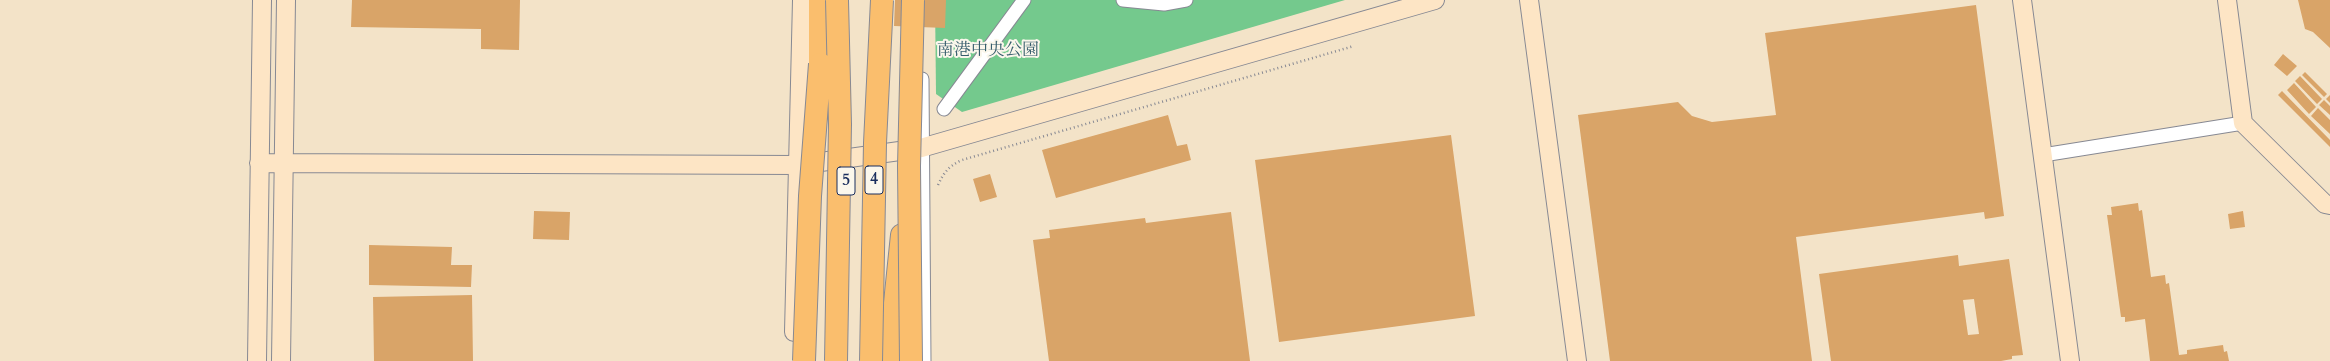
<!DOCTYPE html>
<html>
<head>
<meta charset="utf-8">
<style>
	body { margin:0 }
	canvas { display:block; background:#f3e3c8 }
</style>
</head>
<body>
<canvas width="2330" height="361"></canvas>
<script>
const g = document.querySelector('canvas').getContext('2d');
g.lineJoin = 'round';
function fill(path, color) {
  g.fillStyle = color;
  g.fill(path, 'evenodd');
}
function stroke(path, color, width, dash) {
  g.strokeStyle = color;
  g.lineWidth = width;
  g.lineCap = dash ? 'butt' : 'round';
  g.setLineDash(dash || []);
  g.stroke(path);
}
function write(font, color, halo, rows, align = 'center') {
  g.font = font + ' Cardo,"Noto Serif JP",serif';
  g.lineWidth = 4;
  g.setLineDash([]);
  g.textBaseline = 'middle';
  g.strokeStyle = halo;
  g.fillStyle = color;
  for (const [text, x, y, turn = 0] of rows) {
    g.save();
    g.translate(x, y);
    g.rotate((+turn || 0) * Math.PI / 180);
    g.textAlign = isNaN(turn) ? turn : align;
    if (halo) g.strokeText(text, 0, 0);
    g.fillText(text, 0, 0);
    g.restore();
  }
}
const green = new Path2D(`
	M935 0H1345L962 112 936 94Z`);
const building = new Path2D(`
	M352 0H520L519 50 481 49V29L351 27Z
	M895 0H946L945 28 894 26Z
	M2298 0H2330V48L2313 32 2305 29Z
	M1976 5 2004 216 1985 219 1984 212 1796 237 1812 361H1610L1578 115 1678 102 1692 116 1712 122 1776 115 1765 33Z
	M2283 54 2297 66 2287 76 2274 65Z
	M2305 72 2327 94 2324 97 2302 75Z
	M2300 76 2322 99 2317 104 2295 81Z
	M2294 83 2316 107 2309 114 2287 90Z
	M2282 91 2330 140V147L2278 95Z
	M2330 95V103L2326 99Z
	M2324 100 2330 106V115L2319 105Z
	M2318 108 2330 120V134L2311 116Z
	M1168 115 1177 146 1187 144 1191 160 1056 198 1042 150Z
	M1451 135 1475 316 1279 342 1255 160Z
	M990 174 997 197 980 202 973 179Z
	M2138 203 2139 211 2142 210 2151 277 2165 275 2166 284 2169 283 2179 355 2187 354V350L2223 345 2224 352 2227 351 2229 361H2150L2145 319 2125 322V317H2121L2107 215H2112L2111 207Z
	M534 211 570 212 569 240 533 239Z
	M2243 211 2245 227 2230 229 2228 214Z
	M1231 212 1250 361H1049L1033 240 1050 238 1049 230 1145 218 1146 223Z
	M369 245 452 247 451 265H472L471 287 369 285Z
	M1958 255 1959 266 2009 259 2023 355 2012 356V359L2001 361H1831L1819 274ZM1974 299 1979 334 1968 335 1963 300Z
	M472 295 473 361H374L373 297Z`);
const path = new Path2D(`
	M938 185C944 172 949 166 962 160L1354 46`);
const street = new Path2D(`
	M1123 0 1164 4 1186 0
	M922 79 924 361
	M944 109 1024 0
	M2043 155 2243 123`);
const secondary = new Path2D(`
	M1529 0 1577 361
	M2022 0 2070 361
	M2227 0 2243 123 2325 204 2330 205
	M259 163 799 165 921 148 1435 0
	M794 332 802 0
	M257 361 262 0
	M281 361 286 0`);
const highway = new Path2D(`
	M820 0V64
	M889 361 902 235`);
const highwayBridge = new Path2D(`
	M804 361 810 196 820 64
	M836 361 840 124 837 0
	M871 361 875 143 882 0
	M911 361 909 166 913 0`);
const shields = [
	[874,180,18],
	[846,181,18]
];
const shieldNames = [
	["4",874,180],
	["5",846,181]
];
const parkNames = [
	["南港中央公園",988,51]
];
fill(green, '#74c98d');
fill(building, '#d9a468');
stroke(street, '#878993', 15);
stroke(secondary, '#878993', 20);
stroke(highway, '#878993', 24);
stroke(path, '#878993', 2.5, [1, 3]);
stroke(street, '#fff', 13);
stroke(secondary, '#fde5c5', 18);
stroke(highway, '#fabe6d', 22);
stroke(highwayBridge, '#878993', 24, []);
stroke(highwayBridge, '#fabe6d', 22);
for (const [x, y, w] of shields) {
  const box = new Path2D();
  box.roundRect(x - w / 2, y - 14, w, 28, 3);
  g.fillStyle = '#fbf7ec';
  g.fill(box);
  stroke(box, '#1b2f5e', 1);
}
write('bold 16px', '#1b2f5e', null, shieldNames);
write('17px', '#365d6c', '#fbf7ec', parkNames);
</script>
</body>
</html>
